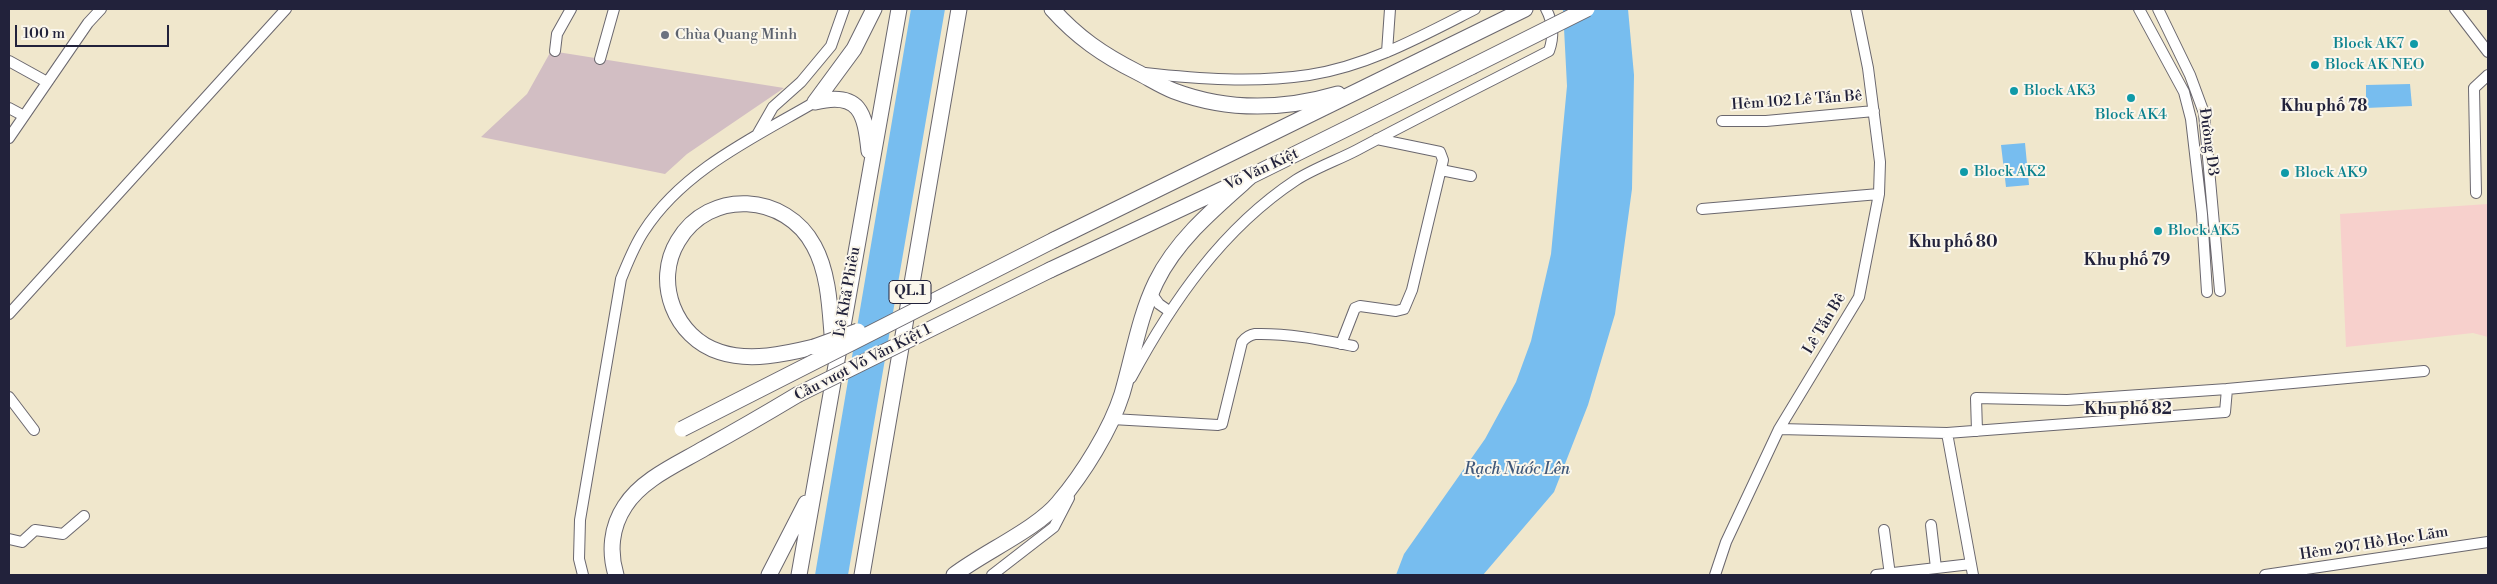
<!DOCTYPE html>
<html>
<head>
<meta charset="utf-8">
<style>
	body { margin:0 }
	#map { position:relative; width:2497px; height:584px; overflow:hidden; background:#f0e7cc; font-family:"Libre Bodoni",serif }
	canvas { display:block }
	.frame { position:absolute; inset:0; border:10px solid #22223b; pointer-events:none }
	.scale { position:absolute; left:15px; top:25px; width:154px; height:22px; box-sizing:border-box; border:2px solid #22223b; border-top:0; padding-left:6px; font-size:15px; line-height:18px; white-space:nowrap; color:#22223b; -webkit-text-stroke:4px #fbf7ec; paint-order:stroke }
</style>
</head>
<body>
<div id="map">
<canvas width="2497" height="584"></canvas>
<div class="frame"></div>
<div class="scale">100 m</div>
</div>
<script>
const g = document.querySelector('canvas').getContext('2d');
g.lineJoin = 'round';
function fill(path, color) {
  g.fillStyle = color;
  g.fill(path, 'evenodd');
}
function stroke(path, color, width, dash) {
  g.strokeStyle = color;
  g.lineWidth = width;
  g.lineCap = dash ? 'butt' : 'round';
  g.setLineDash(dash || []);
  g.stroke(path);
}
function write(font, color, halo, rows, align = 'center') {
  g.font = font + ' "Libre Bodoni",serif';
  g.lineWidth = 4;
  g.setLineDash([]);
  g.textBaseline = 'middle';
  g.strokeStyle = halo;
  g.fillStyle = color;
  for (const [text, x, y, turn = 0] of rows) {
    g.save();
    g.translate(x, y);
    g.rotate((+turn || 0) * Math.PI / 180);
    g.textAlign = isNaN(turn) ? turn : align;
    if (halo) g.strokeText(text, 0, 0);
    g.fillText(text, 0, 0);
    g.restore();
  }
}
const built = new Path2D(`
	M2488 204V337L2473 333 2346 347 2340 214Z`);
const industrial = new Path2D(`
	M551 51 784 88 687 154 665 174 481 137 527 94Z`);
const water = new Path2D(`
	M911 9H945L848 575H815Z
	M1563 9H1628L1634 75 1632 189 1615 314 1588 405 1554 492 1483 575H1396L1404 554 1485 439 1516 382 1531 341 1551 254 1567 86Z
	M2410 84 2412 106 2366 108V85Z
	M2025 143 2029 185 2006 187 2001 145Z`);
const minor = new Path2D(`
	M2139 9 2184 92 2191 119 2202 214 2207 292
	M2158 9 2190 75 2204 113 2220 291
	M2455 9 2488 52
	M555 51 557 34 571 9
	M1387 52 1390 9
	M600 59 614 9
	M9 61 47 82
	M1145 73C1199 79 1254 83 1309 75 1368 66 1422 36 1475 9
	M9 108 24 116
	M1722 121H1766L1874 111
	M757 135 773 107 801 82 831 46 844 9
	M9 138 88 23 101 9
	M1441 170 1471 176
	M2476 193 2474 88 2488 75
	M1702 209 1879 194
	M1151 293 1159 304 1169 311
	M9 314 286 9
	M1341 344 1355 308 1360 306 1396 311 1404 309 1412 290 1443 160 1440 152 1377 139
	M1131 378C1172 302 1222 229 1296 180 1315 168 1338 160 1357 150 1421 116 1485 84 1549 51 1554 37 1553 22 1546 9
	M9 397 34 430
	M1112 419 1218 425 1222 424 1242 342C1246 337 1249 335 1255 334 1287 333 1322 340 1353 346
	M1779 429 1947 433 2225 412 2227 389 2424 371
	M1977 431 1976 398 2067 400 2227 389
	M1947 433 1973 575
	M1931 525 1936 568
	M1884 530 1890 575
	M9 539 22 542 35 530 63 534 84 516
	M583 575 579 559 580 520 621 279C628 262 634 246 644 231 683 170 755 137 815 102
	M992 575 1054 527 1069 498
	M1715 575 1726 542 1779 429 1859 297 1879 194 1880 162 1868 68 1856 9
	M1876 575 1971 564
	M2265 575 2488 542`);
const highway = new Path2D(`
	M1052 9C1077 37 1103 55 1137 72 1149 78 1161 86 1174 91 1227 111 1283 110 1338 94
	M815 102 854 49 874 9
	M815 102C860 91 865 113 869 151
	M1054 240 1525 9
	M1050 270 1251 176 1471 67
	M814 347C785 354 750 362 720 352 675 338 653 282 678 241 709 188 786 193 814 246 830 275 830 314 833 346
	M616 575C609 552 611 527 625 506 642 479 678 464 705 448 736 431 767 413 797 395
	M769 575 806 503
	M799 575 899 9
	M862 575 959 9
	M954 575C984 552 1037 529 1059 502 1083 474 1111 429 1122 394 1133 357 1139 317 1156 282 1177 239 1216 207 1251 176`);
const highwayBridge = new Path2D(`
	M1471 67 1587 9
	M814 347 858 331
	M797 395 1050 270
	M682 429 1054 240`);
const markers = [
	[665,35,5,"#6b7280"],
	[2414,44,5,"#0f9aa8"],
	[2315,65,5,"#0f9aa8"],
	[2014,91,5,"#0f9aa8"],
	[2131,98,5,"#0f9aa8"],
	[1964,172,5,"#0f9aa8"],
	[2285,173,5,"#0f9aa8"],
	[2158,231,5,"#0f9aa8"]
];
const shields = [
	[910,292,42]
];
const shieldNames = [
	["QL.1",910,292]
];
const worshipNames = [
	["Chùa Quang Minh",675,35]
];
const cultureNames = [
	["Block AK7",2404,44,"right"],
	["Block AK NEO",2325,65],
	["Block AK3",2024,91],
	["Block AK4",2131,115,"center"],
	["Block AK2",1974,172],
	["Block AK9",2295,173],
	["Block AK5",2168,231]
];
const streetNames = [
	["Hẻm 102 Lê Tấn Bê",1797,101,-4],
	["Đường D3",2208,142,82],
	["Võ Văn Kiệt",1262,170,-25],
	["Lê Khả Phiêu",848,292,-80],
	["Lê Tấn Bê",1825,324,-59],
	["Cầu vượt Võ Văn Kiệt 1",863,363,-27],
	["Hẻm 207 Hồ Học Lãm",2374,544,-9]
];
const neighbourhoodNames = [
	["Khu phố 78",2324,107],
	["Khu phố 80",1953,243],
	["Khu phố 79",2127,261],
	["Khu phố 82",2128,410]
];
const waterNames = [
	["Rạch Nước Lên",1517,470]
];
fill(built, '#f7d0cc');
fill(industrial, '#d2bec3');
fill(water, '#77bdef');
stroke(minor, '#6a676e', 12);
stroke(highway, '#6a676e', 17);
stroke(minor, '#fff', 10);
stroke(highway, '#fff', 15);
stroke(highwayBridge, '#6a676e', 17, []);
stroke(highwayBridge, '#fff', 15);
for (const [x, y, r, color] of markers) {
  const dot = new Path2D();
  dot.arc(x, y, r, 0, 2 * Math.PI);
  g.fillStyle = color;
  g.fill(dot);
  stroke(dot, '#fbf7ec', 2);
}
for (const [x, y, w] of shields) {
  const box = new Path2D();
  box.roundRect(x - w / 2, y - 11.5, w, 23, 4);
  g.fillStyle = '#fbf7ec';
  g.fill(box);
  stroke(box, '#22223b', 1);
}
write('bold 14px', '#22223b', null, shieldNames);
write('15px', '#5b616d', '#fbf7ec', worshipNames, 'left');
write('15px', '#0d838f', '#fbf7ec', cultureNames, 'left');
write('15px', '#22223b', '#fbf7ec', streetNames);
write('bold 16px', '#22223b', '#fbf7ec', neighbourhoodNames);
write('italic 16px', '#40587a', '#fbf7ec', waterNames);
</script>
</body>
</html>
